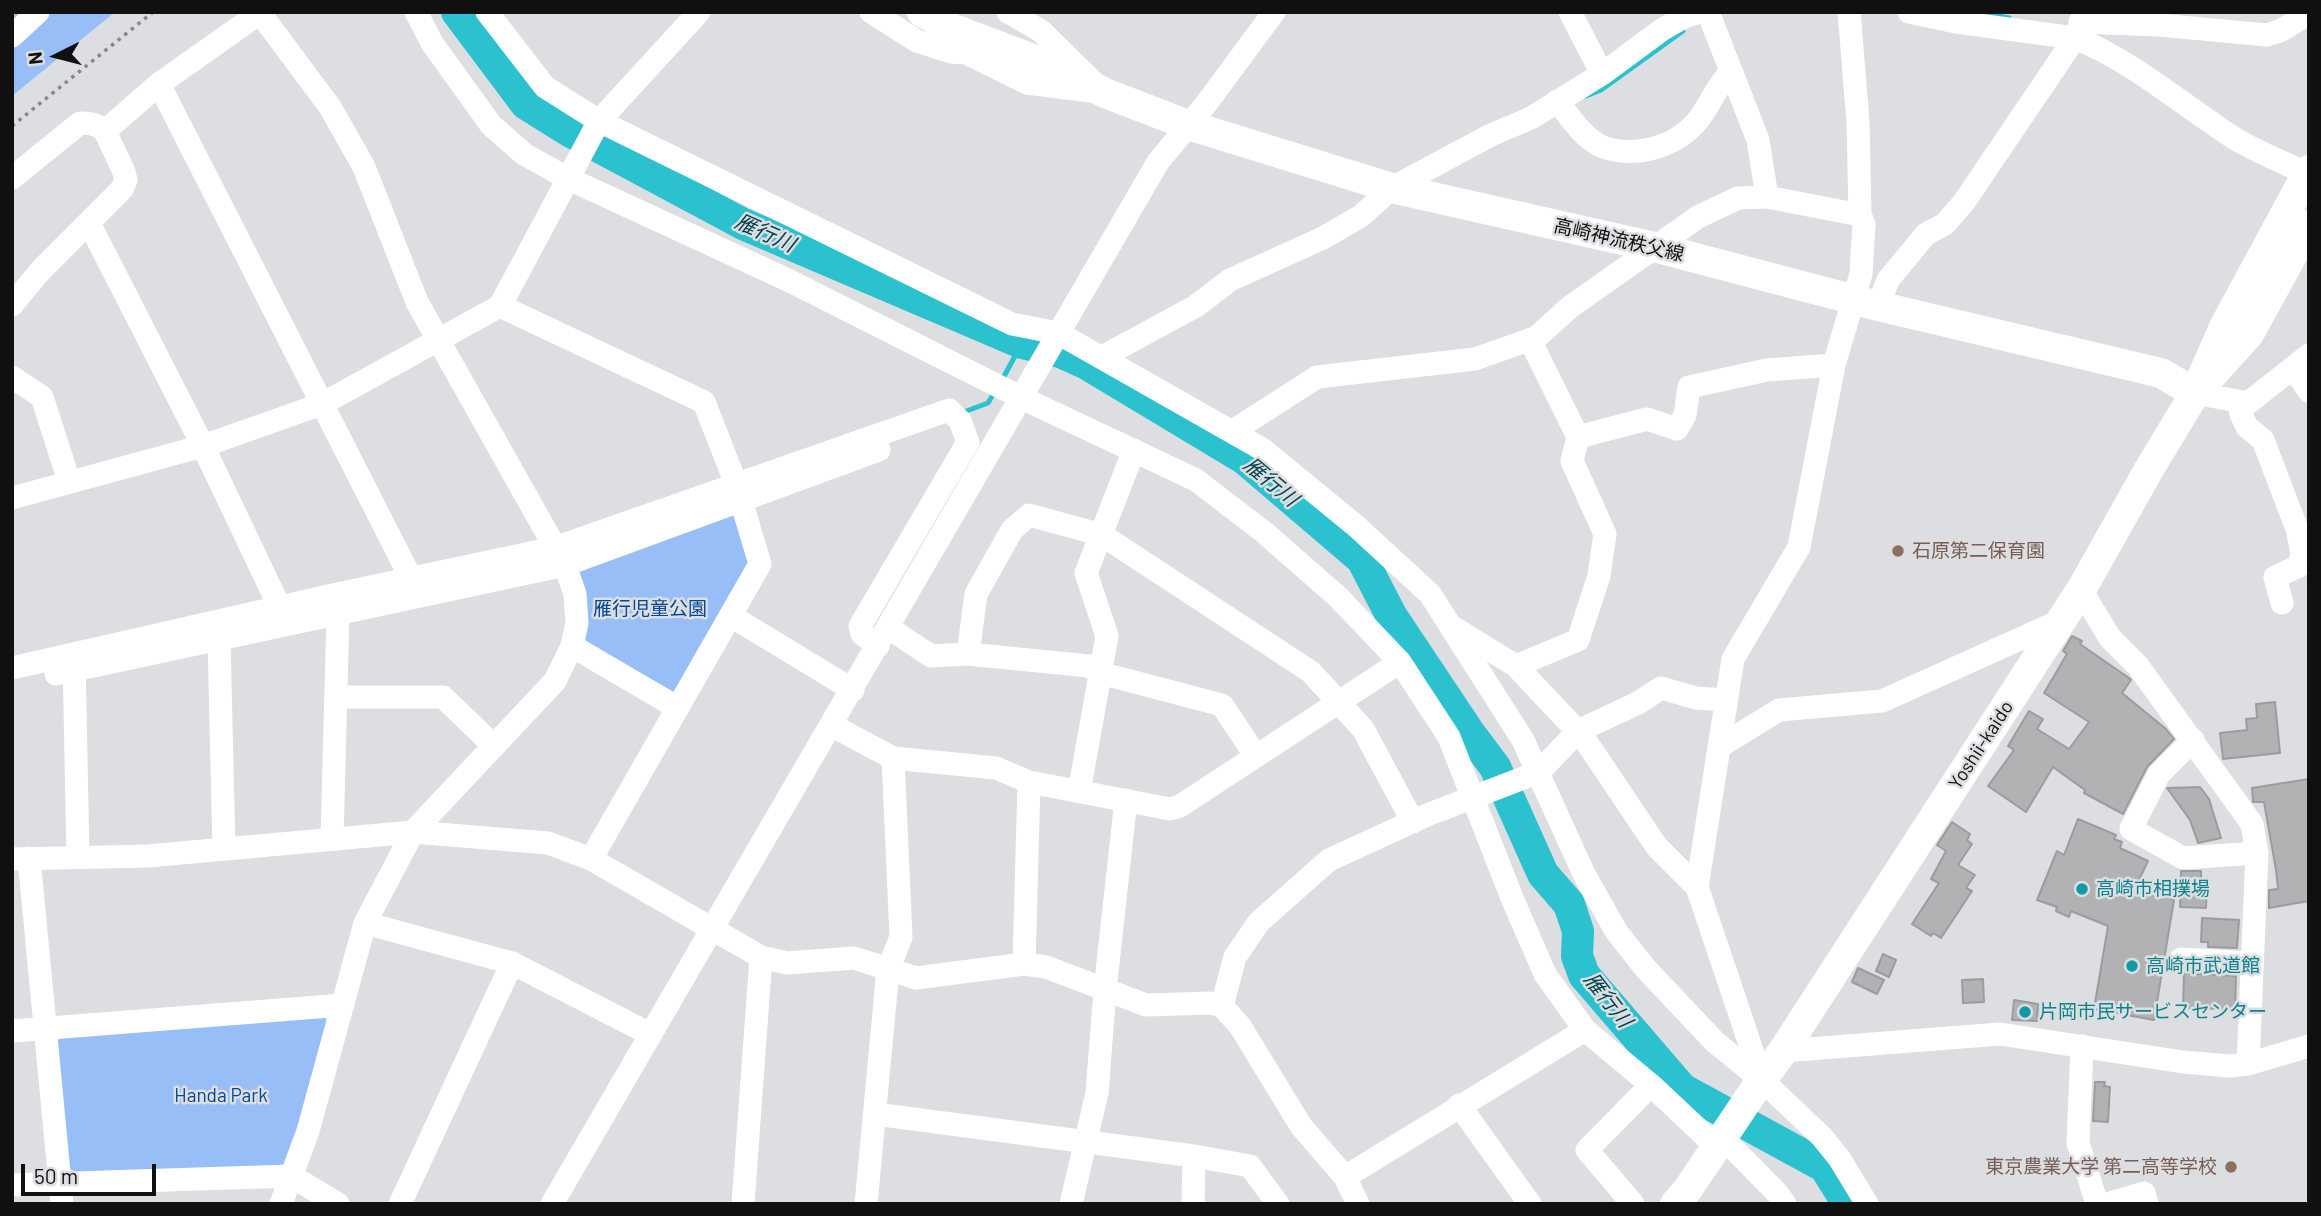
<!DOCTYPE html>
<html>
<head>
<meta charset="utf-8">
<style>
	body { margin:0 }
	#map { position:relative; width:2321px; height:1216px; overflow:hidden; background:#dcdee1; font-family:Barlow,sans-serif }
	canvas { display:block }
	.frame { position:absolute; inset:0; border:14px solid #101011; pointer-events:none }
	.north { position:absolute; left:21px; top:21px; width:70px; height:70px; -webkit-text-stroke:5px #dcdee1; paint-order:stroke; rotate:264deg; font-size:19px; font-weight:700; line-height:28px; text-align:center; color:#101011 }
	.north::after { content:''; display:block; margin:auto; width:24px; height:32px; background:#101011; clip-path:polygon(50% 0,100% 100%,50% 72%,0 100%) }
	.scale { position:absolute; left:21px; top:1164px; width:135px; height:32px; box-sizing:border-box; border:4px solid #101011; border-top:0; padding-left:9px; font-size:21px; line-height:24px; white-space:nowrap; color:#101011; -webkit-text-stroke:5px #dcdee1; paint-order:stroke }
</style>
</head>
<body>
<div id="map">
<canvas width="2321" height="1216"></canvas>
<div class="frame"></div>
<div class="north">N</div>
<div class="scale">50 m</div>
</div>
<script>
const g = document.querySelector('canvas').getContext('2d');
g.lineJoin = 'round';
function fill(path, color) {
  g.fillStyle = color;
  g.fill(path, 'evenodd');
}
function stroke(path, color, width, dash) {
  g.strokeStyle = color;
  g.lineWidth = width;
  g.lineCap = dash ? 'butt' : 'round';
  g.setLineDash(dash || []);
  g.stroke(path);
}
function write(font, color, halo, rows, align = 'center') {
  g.font = font + ' Barlow,"Noto Sans JP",sans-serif';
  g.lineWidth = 5;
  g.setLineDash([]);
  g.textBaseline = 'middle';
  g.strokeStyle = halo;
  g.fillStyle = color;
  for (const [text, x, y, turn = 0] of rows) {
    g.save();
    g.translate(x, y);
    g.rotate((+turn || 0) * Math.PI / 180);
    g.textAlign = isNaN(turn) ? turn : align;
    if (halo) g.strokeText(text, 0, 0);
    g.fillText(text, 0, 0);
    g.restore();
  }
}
const green = new Path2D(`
	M12 12H115L12 96Z
	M727 512 735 516 750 561 676 692 668 696 586 645 577 572Z
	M324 1014 329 1026 290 1160 284 1166 77 1175 69 1167 57 1042 61 1035Z`);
const stream = new Path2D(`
	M1977 12 2009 18
	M1586 96 1601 90 1683 31
	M1002 380 1022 343
	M961 413 988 403 995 391`);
const river = new Path2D(`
	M457 12 526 104 571 132 743 224 1022 343 1060 352 1087 364 1245 459 1362 559 1392 617 1468 731 1495 767 1543 874 1569 904 1578 931 1577 956 1584 975 1682 1089 1825 1167 1848 1204`);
const building = new Path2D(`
	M2072 636 2082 641 2080 644 2129 678 2131 680 2122 693 2166 729 2174 739 2147 767 2123 814 2084 793 2085 790 2053 767 2026 812 1988 786 2014 750 2008 746 2029 711 2043 719 2037 729 2069 749 2089 722 2044 693 2067 654 2063 651Z
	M2275 702 2280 753 2223 759 2220 733 2247 730 2246 719 2257 718 2256 704Z
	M2309 779V901L2269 908V890L2278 889 2276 870 2264 802H2253L2252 788Z
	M2200 787 2209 799 2221 838 2198 843 2190 820 2167 788Z
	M2078 819 2116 835 2114 839 2122 842 2120 848 2148 861 2137 884 2174 900 2154 1020 2094 1009 2108 926 2071 911 2069 917 2056 911 2057 907 2037 900 2057 851 2064 855Z
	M1952 822 1970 834 1967 840 1972 844 1958 865 1975 875 1966 888 1972 891 1941 938 1933 933 1931 936 1912 924 1939 883 1931 879 1946 851 1937 845Z
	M2181 871H2201V881H2207L2206 908 2180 907Z
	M2202 918 2239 920 2237 948 2208 947V942H2201Z
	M1883 954 1896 960 1889 977 1876 971Z
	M1858 968 1884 980 1877 994 1852 982Z
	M2184 973 2236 976 2235 1009 2183 1008Z
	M1983 979 1984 1002 1963 1003 1962 980Z
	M2014 1000 2038 1004 2037 1021 2012 1020Z
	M2095 1082H2105L2104 1086 2110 1087 2108 1122 2093 1121Z`);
const path = new Path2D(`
	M12 126 153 12`);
const minor = new Path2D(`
	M416 12 432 43 491 125 524 154 567 178 790 281 1022 398 1196 480 1265 533 1338 597 1400 662 1449 737 1512 898 1545 974 1585 1030 1651 1085 1717 1147
	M487 12 545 87 599 121 1012 324 1058 333 1262 449 1356 526 1430 594 1523 740 1584 874 1616 931 1646 969 1715 1042 1762 1080 1822 1137 1839 1158 1867 1204
	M871 12 917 41 951 52 966 53 1027 83 1091 91
	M1008 12 1041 31 1092 81
	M1570 12 1602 74
	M1708 12 1758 140 1767 197
	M1909 12 1956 22 2075 38C2133 61 2181 104 2234 138 2257 152 2283 162 2307 174
	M260 13 330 107 364 167 417 302 565 565 575 594 577 623 572 646 555 681 413 832 365 923 308 1131 281 1204
	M2080 22 2159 25 2267 35 2282 30 2309 13
	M12 36 38 12
	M159 84 417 590
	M1557 101C1570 117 1584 139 1603 147 1637 159 1680 146 1701 116 1712 101 1717 85 1731 72
	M105 131 159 84 261 12
	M12 178 80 123C90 123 97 124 105 131L124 172 126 180 122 189 41 270 12 305
	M89 223 203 446 280 608 282 623
	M500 306 704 402 736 484 760 564 591 859
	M1878 306 1888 280 1926 234 1945 224 1964 202 2075 38 2086 12
	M1102 357 1196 306 1230 280 1323 238 1361 216 1392 188 1491 135 1531 118 1602 74 1663 29 1684 17 1699 12
	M2293 368 2309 391
	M12 377 42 397 69 481
	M2195 393 2248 403 2309 355
	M2238 401 2241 414 2247 427 2263 440 2297 529 2302 553 2299 566 2275 577 2282 603
	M1233 431 1317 377 1475 359 1537 337 1570 307 1698 217 1738 198 1767 197 1860 215
	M1578 437 1647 419 1677 429 1685 415 1689 387 1767 370 1834 365
	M12 498 203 446 322 404 500 306 599 121 699 12
	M2081 590 2110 638 2138 666 2252 824 2257 853 2248 1064
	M731 616 853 690
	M217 625 219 639 224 849
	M889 628 931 656 968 654
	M1456 629 1516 666 1583 737 1657 847 1697 887
	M572 646 678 708
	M74 658 78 857
	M1516 666 1578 640 1599 576 1605 534 1572 461 1578 437 1530 340
	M12 668 333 595 554 548 949 410 960 421 968 442 860 626 862 634 878 646
	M56 674 565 565 879 450
	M337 697H443L493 745
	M831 725 893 758 996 768 1029 782 1170 809 1180 806 1400 662
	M2193 740 2159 774 2131 829 2183 858 2257 853
	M1719 747 1779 710 1882 701 2062 620
	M1256 756 1222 705 1100 673 1089 666 968 654 976 594 1012 530 1029 515 1102 535 1311 672 1363 729 1413 822
	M1079 792 1107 636 1086 573 1134 450
	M332 839 338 613 334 598
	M29 858 62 1204
	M12 859 148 856 413 832 548 843 591 859 761 957 787 963 854 958 916 978 1024 964 1046 967 1146 1005 1211 1003 1222 1006
	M365 923 512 963 650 1034
	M2181 959 2252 963
	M1024 964 1029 782
	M12 1031 343 1005
	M2082 1046 2078 1143 2097 1204
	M1783 1051 2000 1034 2183 1062 2229 1066 2248 1064 2309 1046
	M1762 1080 1697 887 1733 659 1799 547 1834 365 1861 274 1864 224 1860 215 1858 121 1849 12
	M1459 1105 1530 1204
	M875 1114 1194 1156 1250 1166 1278 1204
	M1723 1138 1778 1194 1785 1204
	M1345 1177 1585 1030
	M12 1185 291 1176 338 1204
	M400 1204 512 963
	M552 1204 1158 162 1206 104 1274 12
	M743 1204 761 957
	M866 1204 888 970 901 937 893 758
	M1071 1204 1097 1093 1105 990 1126 800
	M1193 1204 1194 1156
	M1358 1204 1345 1177 1301 1126 1240 1026 1222 1006 1235 957 1259 922 1329 860 1427 815 1539 772 1578 731 1638 703 1661 688 1696 698 1726 700
	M1633 1204 1587 1150 1651 1085
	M2107 1204 2144 1193 2147 1204`);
const major = new Path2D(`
	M922 12 951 28 1049 65 1105 93 1188 125 1392 188 1654 247 1878 306 2161 373 2195 393
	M2212 375 2249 334 2309 225
	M1675 1204 1688 1189 1755 1089 1783 1051 2081 590 2148 471 2195 393 2224 327 2309 170`);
const markers = [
	[1898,551,7,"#8d6e63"],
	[2082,889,7,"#0f9aa8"],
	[2132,966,7,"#0f9aa8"],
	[2025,1012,7,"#0f9aa8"],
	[2231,1167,7,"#8d6e63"]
];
const streetNames = [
	["高崎神流秩父線",1619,240,13],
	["Yoshii-kaido",1981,745,-57]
];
const educationNames = [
	["石原第二保育園",1912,551],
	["東京農業大学 第二高等学校",2217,1167,"right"]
];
const parkNames = [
	["雁行児童公園",650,609],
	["Handa Park",221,1096]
];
const cultureNames = [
	["高崎市相撲場",2096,889],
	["高崎市武道館",2146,966],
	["片岡市民サービスセンター",2039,1012]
];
const waterNames = [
	["雁行川",765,233,24],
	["雁行川",1271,482,40],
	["雁行川",1608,1000,52]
];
fill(green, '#97bef7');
stroke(stream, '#2bc1cf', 5);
stroke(river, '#2bc1cf', 32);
fill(building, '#b2b2b5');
stroke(building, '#9c9c9f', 2);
stroke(path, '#87888a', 3.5, [3.5, 5]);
stroke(minor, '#fff', 23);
stroke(major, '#fff', 30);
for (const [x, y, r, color] of markers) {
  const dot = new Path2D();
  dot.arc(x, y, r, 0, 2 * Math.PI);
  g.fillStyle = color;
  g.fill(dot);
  stroke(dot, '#dcdee1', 2.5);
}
write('19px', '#101011', '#dcdee1', streetNames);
write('19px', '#785e54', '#dcdee1', educationNames, 'left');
write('19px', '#004799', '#dcdee1', parkNames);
write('19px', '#0d838f', '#dcdee1', cultureNames, 'left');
write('italic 21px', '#02444a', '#dcdee1', waterNames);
</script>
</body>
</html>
